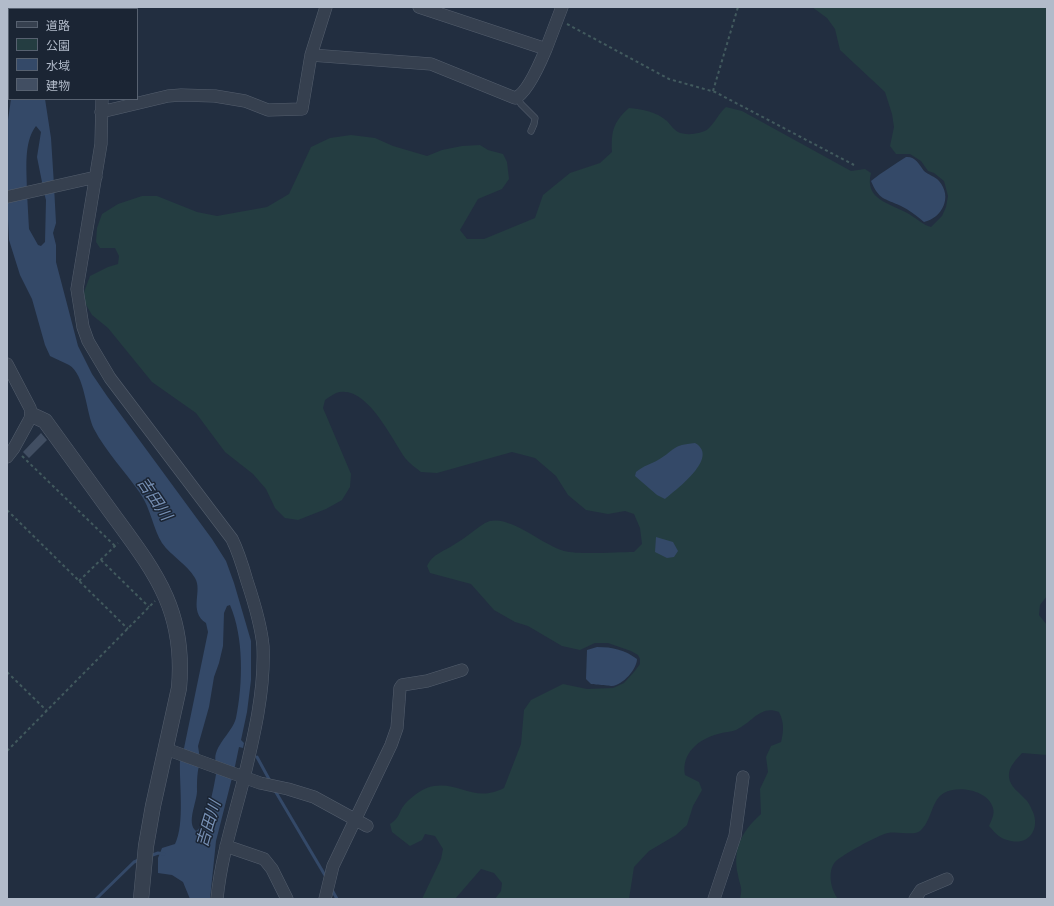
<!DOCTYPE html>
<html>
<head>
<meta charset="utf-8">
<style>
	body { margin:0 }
	#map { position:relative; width:1054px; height:906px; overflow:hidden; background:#222e40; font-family:Figtree,"Noto Sans JP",sans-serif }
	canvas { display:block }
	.frame { position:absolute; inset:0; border:8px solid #b2bbca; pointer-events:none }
	.legend { position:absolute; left:8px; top:8px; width:130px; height:92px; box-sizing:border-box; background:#1b2534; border:1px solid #576170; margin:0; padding:5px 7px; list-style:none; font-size:12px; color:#b2bbca }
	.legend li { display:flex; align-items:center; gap:8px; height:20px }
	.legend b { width:20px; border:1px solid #576170 }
</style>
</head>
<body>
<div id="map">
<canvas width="1054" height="906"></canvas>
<div class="frame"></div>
<ul class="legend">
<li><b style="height:5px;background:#36404f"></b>道路</li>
<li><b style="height:11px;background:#243d41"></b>公園</li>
<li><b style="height:11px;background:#344968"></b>水域</li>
<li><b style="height:11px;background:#414e62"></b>建物</li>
</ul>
</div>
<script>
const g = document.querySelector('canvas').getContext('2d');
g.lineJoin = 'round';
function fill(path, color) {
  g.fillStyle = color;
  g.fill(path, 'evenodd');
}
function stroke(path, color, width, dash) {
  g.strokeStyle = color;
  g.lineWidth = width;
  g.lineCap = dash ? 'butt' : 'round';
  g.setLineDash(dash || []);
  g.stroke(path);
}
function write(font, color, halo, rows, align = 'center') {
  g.font = font + ' Figtree,"Noto Sans JP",sans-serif';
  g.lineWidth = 3;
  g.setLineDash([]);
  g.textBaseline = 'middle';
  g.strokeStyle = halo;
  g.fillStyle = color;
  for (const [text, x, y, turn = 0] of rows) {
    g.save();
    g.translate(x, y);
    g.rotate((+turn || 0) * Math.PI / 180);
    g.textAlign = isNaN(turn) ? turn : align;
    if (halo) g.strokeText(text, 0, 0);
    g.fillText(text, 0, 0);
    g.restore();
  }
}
const green = new Path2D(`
	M812 7H1047V596L1040 605 1039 615 1047 625V755L1022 753C1016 760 1008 767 1009 777 1010 787 1019 792 1025 799 1029 802 1031 808 1033 812 1040 829 1029 845 1011 841 1000 839 996 834 989 826 991 821 995 814 993 808 988 790 958 785 944 793 931 800 932 821 920 831 915 836 897 831 888 833 878 835 842 855 835 862 827 872 831 890 838 899H740C743 886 740 887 738 875 732 849 742 831 761 814L760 789 768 772 766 757 771 746 781 742C784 731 784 722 779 712 760 705 753 722 736 730 731 732 724 732 718 734 699 739 681 753 685 775L699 782 702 790 693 806 687 825 676 835 649 851 634 867 629 899H495L501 891 502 883 494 873 481 869 455 899H422L441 859 443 849 435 836 425 834 422 840 410 846 392 832 390 824C401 817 398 812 405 804 411 797 424 787 434 786 460 782 475 803 504 788L521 744 524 710 531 700 563 684 587 689 613 688 624 683 634 672 640 664V659L638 655 631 651 608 643H595L580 650 562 646 528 626 515 622 494 610 471 584 430 573 427 566C432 554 445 551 455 544 466 538 475 529 485 523 506 511 542 545 564 551 580 555 617 552 634 552L642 544 640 528 634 514 625 511 608 514 586 510 568 495 556 476 535 458 512 452 437 473 421 472C416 468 409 463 405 458 391 438 366 383 336 393 332 395 328 398 325 400L323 408 351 474 350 487 342 500 326 509 298 520 285 518 275 508 266 489 253 474 225 452 196 413 152 382 108 328 92 315 85 303 84 292 90 276 108 267 118 264 119 256 115 248H100L96 242 97 228 102 214 118 204 142 196H157L197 212 217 216 267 207 289 194 311 147 330 138 351 135 375 138 393 146 427 156 442 150 462 146 480 145 488 150 503 154 507 162 509 179 502 189 478 199 460 230 467 239H484L535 218 543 195 570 173 600 163 612 152C611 132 613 122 629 108 642 109 657 112 667 121 670 124 674 130 678 132 686 136 701 134 708 129 714 124 719 113 726 107L742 111 851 171 865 169 871 173C864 200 890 203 909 214 916 218 923 225 931 227L942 216 946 207 948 196 944 181 934 173 928 171 921 161 910 154H896L890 146 894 127 892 114 885 92 840 50 835 29 827 18Z`);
const water = new Path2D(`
	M11 99H45L51 138 54 185 43 187 37 157 41 132 36 126C23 143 27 171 27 191L7 196V127Z
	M906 157C915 156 919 164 924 171 928 175 935 176 939 181 953 197 942 218 924 222 917 216 909 210 901 206 884 198 879 200 871 181 882 172 894 165 906 157Z
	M54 186 56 223 53 233 56 245V262L78 346 92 374 107 396 212 539 226 561 234 583 251 641V680L247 712 241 740 244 743 243 748 239 747 234 771 217 765C209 749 232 734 236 718 243 684 244 637 230 605L227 606 224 613 223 646 219 663 214 677 209 707 198 746 200 759 183 753 208 632 206 623C188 611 203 591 195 578 187 564 171 556 162 543 153 529 151 509 140 493 125 471 106 452 94 429 86 413 85 374 69 365 63 362 56 359 50 356L45 345 32 299 20 275 9 240 7 198 27 193 29 229 38 245 41 246 45 242 46 200 43 189Z
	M695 443C720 457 677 489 665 499L657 495 635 476 636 472C643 466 651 464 658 460 675 450 672 445 695 443Z
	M656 537 673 542 678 551 674 557 667 558 655 552Z
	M597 647C613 647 625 650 637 659 637 669 623 685 612 686 611 686 592 684 591 684L586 679 587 650Z
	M180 760 200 762C197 772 197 780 197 791 197 802 186 823 196 831 208 825 215 781 217 768L233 774 216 841 210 899H190L183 882 172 875 158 873V858L162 848 175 844C185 824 179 783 180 760Z`);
const stream = new Path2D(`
	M257 757 270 781
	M274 789 326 877
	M150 856 158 853 164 854
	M331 888 337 899
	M96 899 134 862 141 859`);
const building = new Path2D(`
	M41 433 47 440 29 458 23 452Z`);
const path = new Path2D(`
	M567 24 669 79 715 92 854 165
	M713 91 738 7
	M22 456 115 546
	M7 510 128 629
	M101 560 149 607
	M79 581 118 543
	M7 672 47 711
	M7 751 155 601`);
const service = new Path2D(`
	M517 97 521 104 535 118 534 124 531 131`);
const minor = new Path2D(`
	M419 7 546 49 562 7
	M109 9 110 7
	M311 55 431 64 515 98C527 94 541 61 546 49
	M102 99 101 144 77 289 83 327 88 341 110 378 232 539C239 553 243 567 247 581 254 602 261 625 263 646 265 690 254 736 244 778 234 818 221 857 217 899
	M101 112 168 96 181 95 215 96 245 101 268 110 302 109 311 55 326 7
	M7 197 96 177
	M7 364 30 408 32 415 14 448 7 457
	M166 749 260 783 288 789 314 797 367 826
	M226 846 264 859 272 869 287 899
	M325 899 333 866 391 745 397 728 400 688 402 685 427 681 462 670
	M714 899 735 836 743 777
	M915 899 921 890 947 879`);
const tertiary = new Path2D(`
	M32 415 45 421C67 451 89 482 111 512 155 572 186 610 179 688L153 806 146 846 141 899`);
const waterNames = [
	["吉田川",154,499,56],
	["吉田川",209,824,-73]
];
fill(green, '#243d41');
fill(water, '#344968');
stroke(stream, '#344968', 3);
fill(building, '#414e62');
stroke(service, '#545e6d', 7);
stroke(minor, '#545e6d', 13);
stroke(tertiary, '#545e6d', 16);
stroke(path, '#425a5e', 2, [3, 3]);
stroke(service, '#36404f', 6);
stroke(minor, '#36404f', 12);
stroke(tertiary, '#36404f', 15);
write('italic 16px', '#7790b4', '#1b2534', waterNames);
</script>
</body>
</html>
